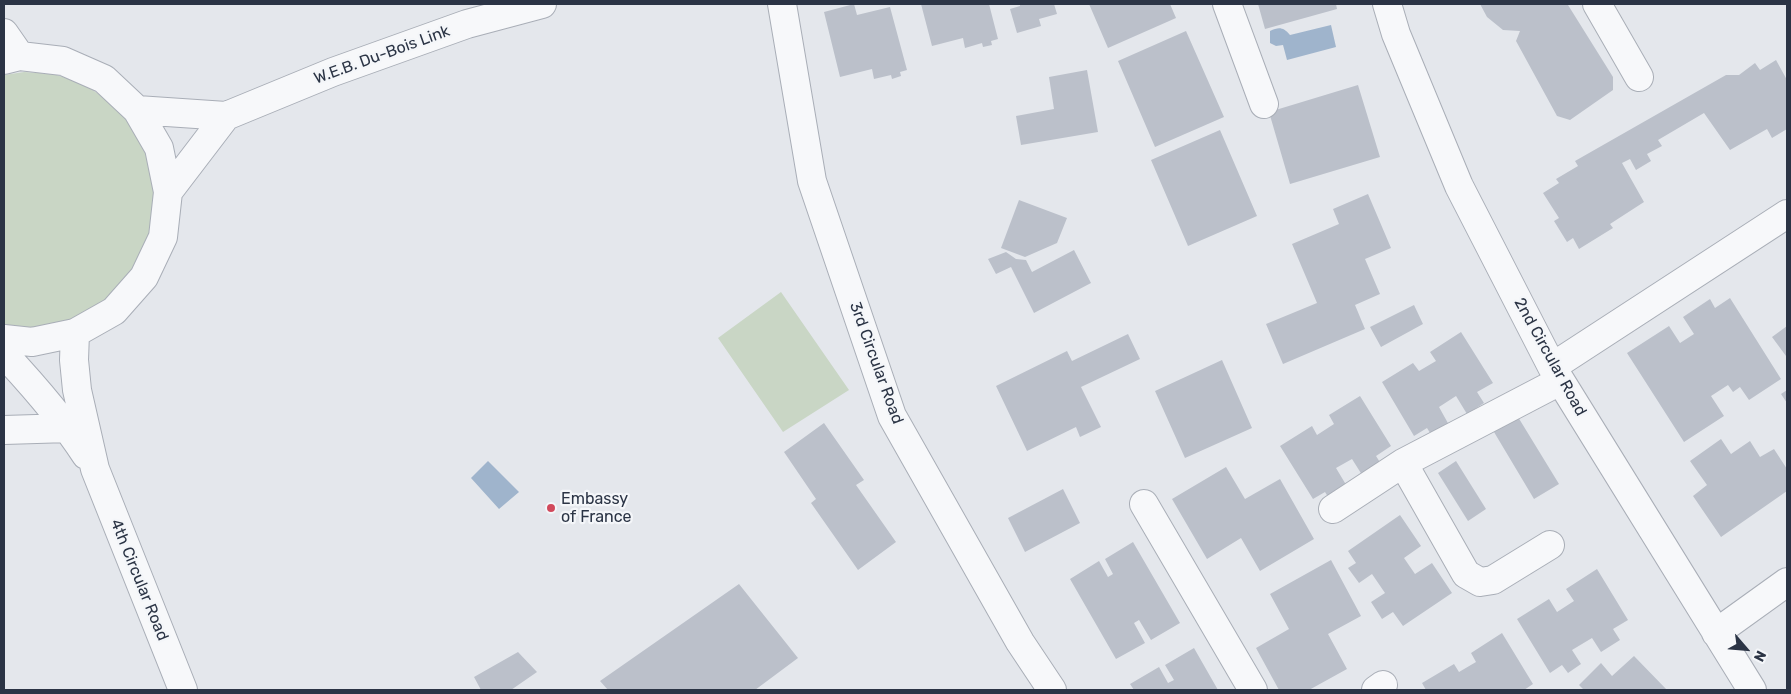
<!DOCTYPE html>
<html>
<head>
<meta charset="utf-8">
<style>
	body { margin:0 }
	#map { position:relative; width:1791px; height:694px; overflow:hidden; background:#e4e7ec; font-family:Rubik,sans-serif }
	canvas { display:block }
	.frame { position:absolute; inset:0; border:5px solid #2b3445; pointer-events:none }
	.north { position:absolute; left:1721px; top:624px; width:50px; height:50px; -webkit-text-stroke:4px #f4f6f9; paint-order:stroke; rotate:117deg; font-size:14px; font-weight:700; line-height:20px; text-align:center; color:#2b3445 }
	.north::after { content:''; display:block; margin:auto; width:18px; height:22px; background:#2b3445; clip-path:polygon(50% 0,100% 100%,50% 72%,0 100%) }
</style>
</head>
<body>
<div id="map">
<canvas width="1791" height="694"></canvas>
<div class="frame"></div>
<div class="north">N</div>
</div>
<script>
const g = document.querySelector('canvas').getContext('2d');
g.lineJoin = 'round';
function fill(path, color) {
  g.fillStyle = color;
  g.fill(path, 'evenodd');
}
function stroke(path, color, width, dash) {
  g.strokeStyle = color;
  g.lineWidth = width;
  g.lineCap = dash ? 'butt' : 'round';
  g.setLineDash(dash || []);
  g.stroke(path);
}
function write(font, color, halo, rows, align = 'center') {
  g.font = font + ' Rubik,sans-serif';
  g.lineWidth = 4.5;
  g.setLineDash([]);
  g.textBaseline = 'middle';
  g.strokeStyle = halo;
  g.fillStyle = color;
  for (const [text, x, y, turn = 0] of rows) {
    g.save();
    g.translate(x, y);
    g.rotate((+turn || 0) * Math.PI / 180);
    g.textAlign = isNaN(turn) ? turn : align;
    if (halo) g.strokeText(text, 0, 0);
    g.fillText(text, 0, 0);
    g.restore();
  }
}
const green = new Path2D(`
	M24 72 54 74 83 84 108 100 130 122 146 148 155 177 153 238 123 291 73 326 4 332V75Z
	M781 292 849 390 783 432 718 338Z`);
const water = new Path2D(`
	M1331 25 1336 47 1287 60 1283 45 1276 46 1270 43V31C1279 27 1283 27 1290 35Z
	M488 461 519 492 499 509 471 478Z`);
const building = new Path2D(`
	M854 4 857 15 890 7 907 70 900 72 901 76 892 79 891 75 874 79 872 69 840 77 824 12Z
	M921 4H989L998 39 991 41 992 45 983 47 982 43 965 48 963 38 932 46Z
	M1020 4H1054L1057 14 1039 19 1041 26 1017 33 1010 9 1020 6Z
	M1089 4H1170L1176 18 1108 48Z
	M1258 4H1336L1337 9 1265 29Z
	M1480 4 1568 5 1613 77V90L1570 120 1557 116 1516 41 1520 31 1503 30 1487 17Z
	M1186 31 1224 117 1155 147 1118 61Z
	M1776 60 1787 80V129L1772 138 1767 129 1730 150 1704 113 1658 140 1662 146 1647 154 1651 161 1636 170 1630 159 1622 163 1644 202 1610 224 1613 228 1579 249 1573 238 1567 242 1554 221 1559 218 1543 193 1559 183 1556 179 1578 166 1575 161 1726 75H1739L1755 63 1760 70Z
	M1087 70 1098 132 1021 145 1016 116 1054 109 1049 77Z
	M1358 85 1380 157 1290 184 1269 112Z
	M1220 130 1257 216 1188 246 1151 160Z
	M1368 194 1391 248 1365 259 1380 294 1355 305 1365 329 1283 364 1266 324 1317 303 1292 244 1339 224 1333 209Z
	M1019 200 1067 218 1057 243 1025 257 1001 248Z
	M1074 250 1091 283 1034 313 1011 267 996 274 988 259 1006 252 1016 259 1026 260 1032 272Z
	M1730 298 1781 379 1749 400 1740 387 1733 392 1728 385 1711 396 1724 416 1684 442 1627 353 1669 326 1680 343 1694 334 1683 317 1710 299 1715 308Z
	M1414 305 1423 324 1381 347 1370 327Z
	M1787 326V355L1786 356 1772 337Z
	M1461 332 1493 383 1477 392 1484 403 1467 414 1456 396 1439 407 1449 425 1432 436 1427 428 1414 436 1382 382 1413 363 1419 371 1436 361 1430 352Z
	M1128 334 1140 359 1081 387 1101 427 1080 437 1076 427 1027 451 996 386 1067 351 1072 361Z
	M1222 360 1252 428 1185 458 1155 391Z
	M1787 390V403L1781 394Z
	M1360 396 1391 446 1376 456 1383 467 1364 478 1352 459 1336 468 1348 488 1330 500 1325 492 1313 499 1280 446 1312 426 1317 435 1334 424 1329 415Z
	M1518 417 1559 484 1534 499 1494 432Z
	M824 423 864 480 856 485 896 542 858 570 811 503 816 499 784 452Z
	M1721 439 1731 454 1750 441 1760 457 1774 449 1787 469V491L1721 537 1693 496 1707 485 1690 461Z
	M1456 461 1486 509 1468 521 1438 473Z
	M1226 467 1245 499 1280 479 1314 539 1260 571 1241 538 1207 559 1172 499Z
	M1063 489 1080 523 1025 552 1008 518Z
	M1400 515 1421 546 1404 558 1415 574 1432 563 1452 593 1403 626 1393 612 1382 619 1371 602 1385 593 1372 574 1359 583 1348 568 1356 563 1348 551Z
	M1133 542 1180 623 1151 640 1139 620 1134 623 1145 643 1116 659 1070 579 1099 561 1108 577 1113 574 1105 559Z
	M1331 560 1361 616 1328 634 1347 669 1309 690H1279L1256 648 1289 629 1270 594Z
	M1597 569 1628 620 1613 629 1620 640 1601 652 1592 638 1572 650 1581 664 1568 673 1562 665 1550 673 1517 619 1549 599 1557 612 1574 601 1566 589Z
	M739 584 798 658 755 690H608L600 681Z
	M1502 633 1533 684 1524 690H1426L1422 683 1454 664 1459 672 1476 662 1471 653Z
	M1194 648 1218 690H1134L1130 684 1159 667 1168 683 1174 680 1165 665Z
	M518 652 537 672 511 690H481L474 677Z
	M1634 656 1667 690H1584L1579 685 1601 663 1612 676Z`);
const minor = new Path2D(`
	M782 4 812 181 892 416 1020 642 1052 690
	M1227 4 1264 104
	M1387 4 1396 34 1459 186 1552 367 1752 690
	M1597 4 1639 77
	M4 33 20 56
	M4 60 20 56 63 61 104 79 137 110 159 148 168 192 163 237 144 277 114 311 75 333 32 342 4 339
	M137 110 226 116 333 72 467 24 542 4
	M168 192 226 116
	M75 333 74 360 77 390 95 469 183 690
	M4 354C34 386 62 418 86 455
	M1552 367 1787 214
	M4 430 69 428
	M1403 463 1466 574 1480 582 1493 580 1550 545
	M1144 504 1253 690
	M1333 509 1403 463 1560 381
	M1716 633 1787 582
	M1376 690 1383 685`);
const markers = [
	[551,508,5,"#d1495b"]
];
const streetNames = [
	["W.E.B. Du-Bois Link",382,55,-20],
	["2nd Circular Road",1550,357,61],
	["3rd Circular Road",876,363,70],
	["4th Circular Road",139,580,68]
];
const poiNames = [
	["Embassy",561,499],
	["of France",561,517]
];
fill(green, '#c9d6c5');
fill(water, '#9fb4cc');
fill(building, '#bbc0ca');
stroke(minor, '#a9aeb7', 30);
stroke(minor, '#f7f8fa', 28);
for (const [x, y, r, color] of markers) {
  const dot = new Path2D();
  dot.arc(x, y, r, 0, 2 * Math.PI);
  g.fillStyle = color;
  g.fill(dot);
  stroke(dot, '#f4f6f9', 2);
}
write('16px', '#2b3445', '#f4f6f9', streetNames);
write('16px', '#2b3445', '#f4f6f9', poiNames, 'left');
</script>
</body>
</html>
